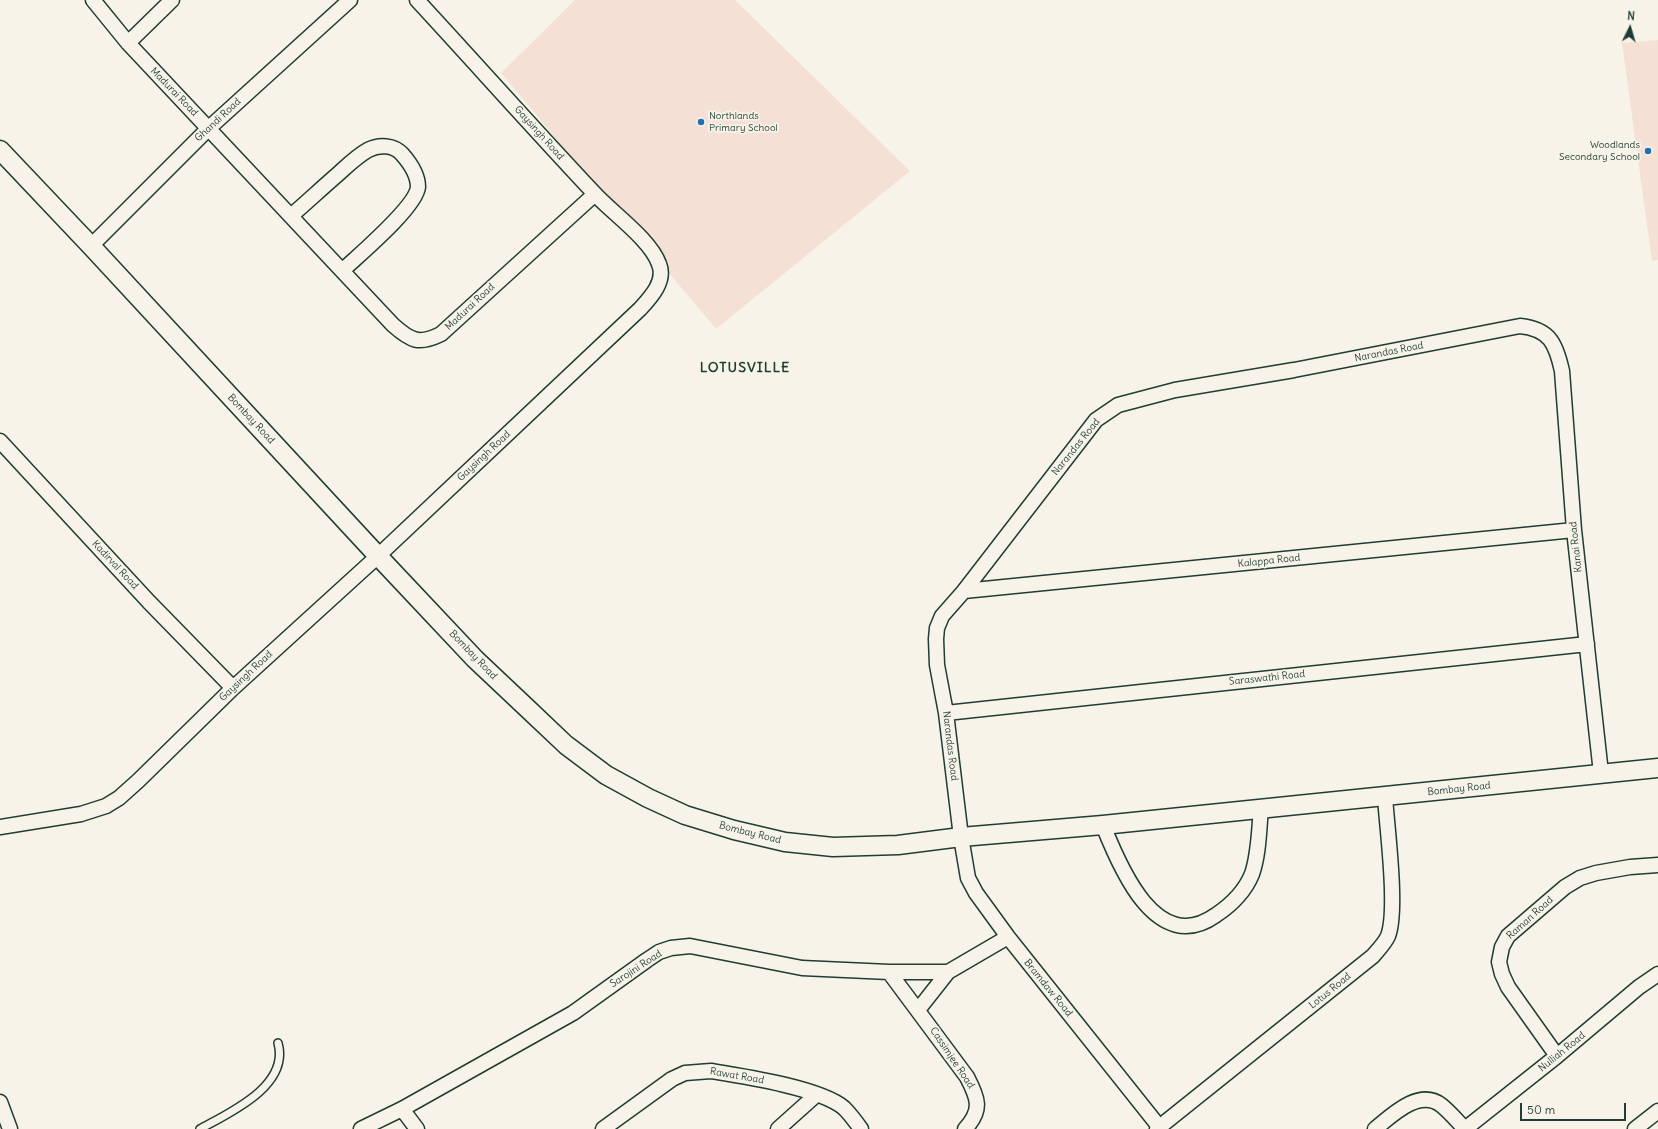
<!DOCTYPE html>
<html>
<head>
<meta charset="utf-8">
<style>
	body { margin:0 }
	#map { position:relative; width:1658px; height:1129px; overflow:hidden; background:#f7f3e8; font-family:Delius,sans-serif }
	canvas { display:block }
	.north { position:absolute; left:1610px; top:8px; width:40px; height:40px; -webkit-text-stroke:3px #f7f3e8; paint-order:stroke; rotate:5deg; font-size:11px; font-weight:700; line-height:16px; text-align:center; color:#1f3d34 }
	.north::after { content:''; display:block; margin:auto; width:14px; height:18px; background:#1f3d34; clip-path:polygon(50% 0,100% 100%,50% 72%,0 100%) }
	.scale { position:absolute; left:1520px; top:1103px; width:106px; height:18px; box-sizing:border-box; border:2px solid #1f3d34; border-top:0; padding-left:5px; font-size:12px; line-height:14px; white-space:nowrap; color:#1f3d34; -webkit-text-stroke:3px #f7f3e8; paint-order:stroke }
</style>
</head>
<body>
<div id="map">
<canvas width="1658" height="1129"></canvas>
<div class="north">N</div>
<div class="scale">50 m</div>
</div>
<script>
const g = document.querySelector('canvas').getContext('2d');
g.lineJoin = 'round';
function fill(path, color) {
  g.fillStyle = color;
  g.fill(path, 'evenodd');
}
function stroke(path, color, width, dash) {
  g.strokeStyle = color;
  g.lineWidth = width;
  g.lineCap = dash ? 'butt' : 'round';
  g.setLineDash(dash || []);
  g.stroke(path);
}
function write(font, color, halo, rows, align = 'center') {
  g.font = font + ' Delius,sans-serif';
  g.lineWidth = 3.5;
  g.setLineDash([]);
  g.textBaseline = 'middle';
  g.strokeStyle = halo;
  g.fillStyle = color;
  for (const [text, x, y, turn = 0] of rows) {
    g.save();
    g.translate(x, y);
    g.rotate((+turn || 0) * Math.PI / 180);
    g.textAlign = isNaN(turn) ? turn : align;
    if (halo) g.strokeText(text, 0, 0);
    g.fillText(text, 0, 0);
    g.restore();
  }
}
const built = new Path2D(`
	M575 0H735L910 171 716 329 501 73Z
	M1658 40V260L1652 261 1622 43Z`);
const service = new Path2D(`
	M200 1129C229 1113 290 1086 278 1043`);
const minor = new Path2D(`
	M93 0 128 43 393 325C411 341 419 345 441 334L595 194
	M128 43 172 0
	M292 215C307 202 322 188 337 175 347 166 357 156 368 150 379 144 394 145 402 154 410 163 418 175 418 187 416 207 360 254 343 270
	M91 246 209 128 350 0
	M0 441 149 602 233 688
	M964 591 1574 530
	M946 713 1587 644
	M1103 825C1120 868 1157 957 1216 915 1231 905 1245 891 1252 874 1259 854 1259 829 1261 808
	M0 827 81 814 106 806 119 798 138 781 233 688 378 556 640 309C651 297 666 281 659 264 650 239 612 213 594 193 534 129 476 64 417 0
	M889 972 967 1077C978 1098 983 1110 965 1129
	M918 1010 948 972
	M1557 1056 1508 987 1502 974 1499 962 1502 947 1508 936 1565 887 1580 878 1596 873 1630 867 1658 865
	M0 1102 10 1129
	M402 1109 417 1129
	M361 1129 402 1109 573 1013 647 960 659 952 671 948 690 946 802 968 889 972H948L1008 937
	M603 1129 672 1079 685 1073 711 1071C742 1076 821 1088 844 1108 850 1114 856 1122 861 1129
	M778 1129 816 1095
	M1157 1129 1373 956C1378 950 1385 943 1388 936 1398 910 1387 828 1385 797
	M1161 1129 1008 937 976 893 968 878 961 837 946 713 937 665 936 639 937 628 942 616 964 591 1096 420 1118 405 1175 390 1294 370 1520 326C1550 329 1556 344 1562 371L1574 530 1601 773
	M1375 1129C1391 1116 1419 1088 1441 1105 1450 1112 1457 1121 1465 1129
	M1465 1129 1557 1056 1639 987 1658 974
	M1635 1129 1658 1111`);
const tertiary = new Path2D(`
	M0 150 91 246 378 556 475 659 528 709 566 745 606 775 648 798 685 815 734 830 785 842 833 847 898 845 961 837 1103 825 1658 768`);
const markers = [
	[701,122,4,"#1f6fb2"],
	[1648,151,4,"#1f6fb2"]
];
const streetNames = [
	["Madurai Road",174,92,46],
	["Ghandi Road",218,120,-43],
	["Gaysingh Road",539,133,48],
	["Madurai Road",470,307,-43],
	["Narandas Road",1389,352,-11],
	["Bombay Road",251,419,47],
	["Narandas Road",1076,447,-51],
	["Gaysingh Road",484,456,-43],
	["Kanai Road",1576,547,-96],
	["Kalappa Road",1269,561,-6],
	["Kadirval Road",115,565,47],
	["Bombay Road",473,655,46],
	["Gaysingh Road",246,676,-43],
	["Saraswathi Road",1267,678,-6],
	["Narandas Road",950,746,83],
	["Bombay Road",1459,789,-6],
	["Bombay Road",750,833,14],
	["Raman Road",1530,918,-42],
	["Sarojini Road",636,969,-33],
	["Bramdaw Road",1048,988,51],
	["Lotus Road",1330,991,-39],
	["Nulliah Road",1562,1052,-39],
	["Cassimjee Road",952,1058,56],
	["Rawat Road",737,1076,10]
];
const poiNames = [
	["Northlands",709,116],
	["Primary School",709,128],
	["Woodlands",1640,145,"right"],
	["Secondary School",1640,157,"right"]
];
const districtNames = [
	["LOTUSVILLE",745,368]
];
fill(built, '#f5e0d6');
stroke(service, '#1f3d34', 10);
stroke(minor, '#1f3d34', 17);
stroke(tertiary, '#1f3d34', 21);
stroke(service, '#f7f3e8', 7);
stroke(minor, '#f7f3e8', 14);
stroke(tertiary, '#f7f3e8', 18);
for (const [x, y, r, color] of markers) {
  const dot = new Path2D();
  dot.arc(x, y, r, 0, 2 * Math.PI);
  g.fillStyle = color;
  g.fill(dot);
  stroke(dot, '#f7f3e8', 1.5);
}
write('10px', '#1f3d34', '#f7f3e8', streetNames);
write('10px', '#1f3d34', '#f7f3e8', poiNames, 'left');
g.letterSpacing = '1px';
write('bold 14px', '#1f3d34', '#f7f3e8', districtNames);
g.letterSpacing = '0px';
</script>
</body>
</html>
